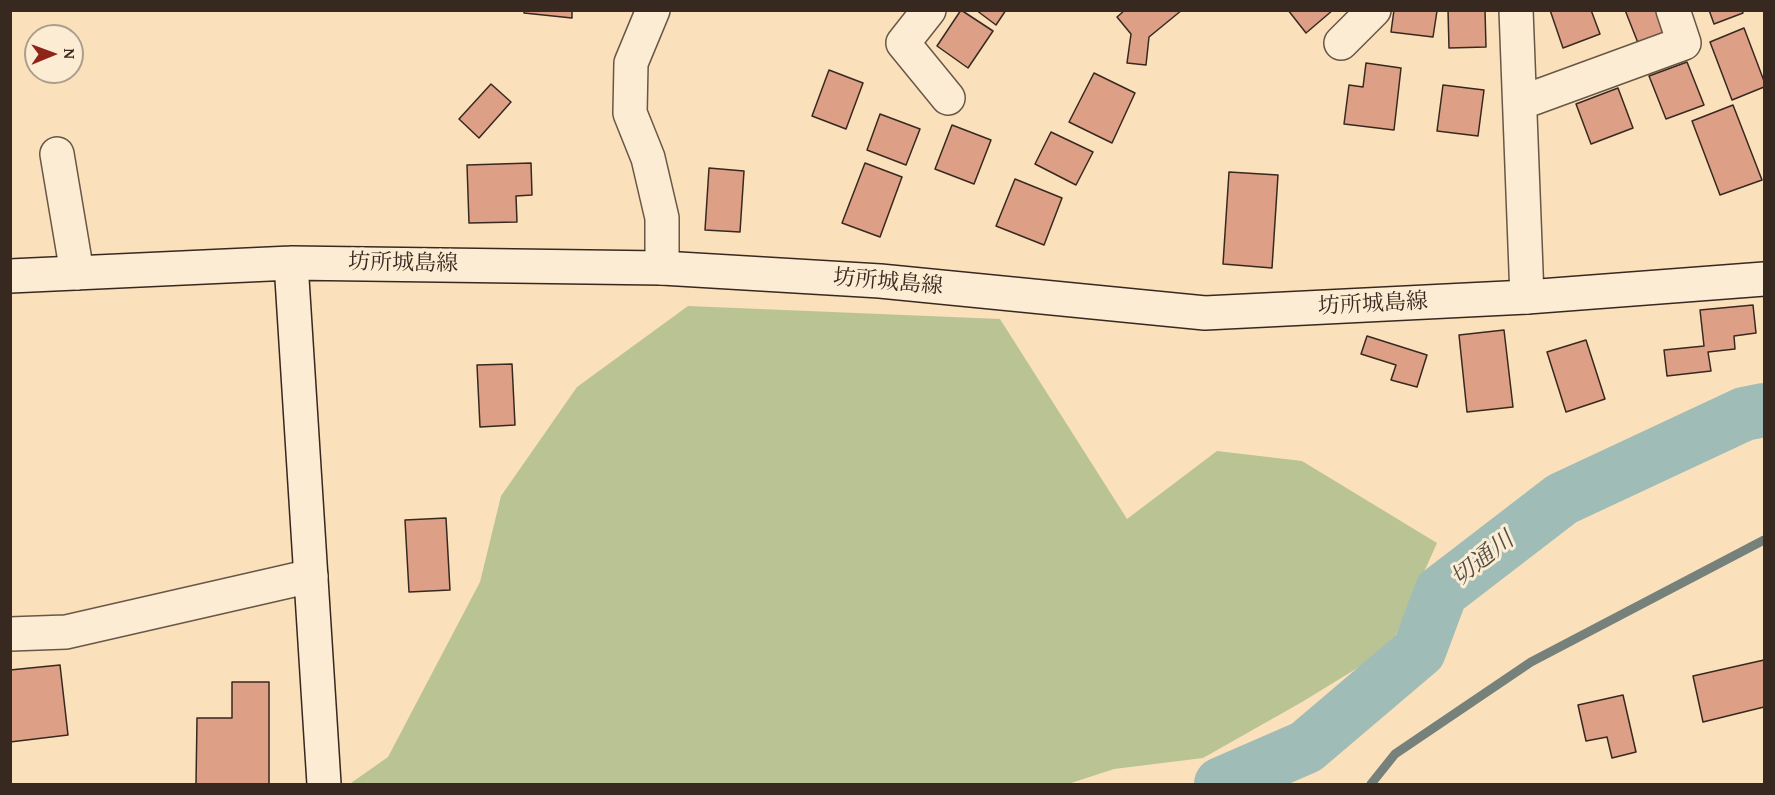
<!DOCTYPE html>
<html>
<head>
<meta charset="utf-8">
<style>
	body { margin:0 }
	#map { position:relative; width:1775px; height:795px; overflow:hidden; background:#fae1bb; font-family:"Gentium Book Plus",serif }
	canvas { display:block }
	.frame { position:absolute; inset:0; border:12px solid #37291f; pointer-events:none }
	.north { position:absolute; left:24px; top:24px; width:60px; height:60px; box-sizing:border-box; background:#fcecd3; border:2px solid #ad9e8b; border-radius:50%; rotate:89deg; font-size:16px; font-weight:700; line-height:24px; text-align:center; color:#37291f }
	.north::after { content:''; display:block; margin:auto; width:21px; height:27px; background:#8f2418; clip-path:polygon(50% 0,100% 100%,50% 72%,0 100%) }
</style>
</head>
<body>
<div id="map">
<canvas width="1775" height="795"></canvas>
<div class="frame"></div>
<div class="north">N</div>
</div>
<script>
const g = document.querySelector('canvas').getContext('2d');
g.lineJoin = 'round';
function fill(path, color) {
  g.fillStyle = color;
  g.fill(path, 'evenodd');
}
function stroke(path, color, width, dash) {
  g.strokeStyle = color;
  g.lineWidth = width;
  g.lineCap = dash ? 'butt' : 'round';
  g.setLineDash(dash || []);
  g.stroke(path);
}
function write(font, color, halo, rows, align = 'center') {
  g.font = font + ' "Gentium Book Plus","Noto Serif JP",serif';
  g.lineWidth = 6;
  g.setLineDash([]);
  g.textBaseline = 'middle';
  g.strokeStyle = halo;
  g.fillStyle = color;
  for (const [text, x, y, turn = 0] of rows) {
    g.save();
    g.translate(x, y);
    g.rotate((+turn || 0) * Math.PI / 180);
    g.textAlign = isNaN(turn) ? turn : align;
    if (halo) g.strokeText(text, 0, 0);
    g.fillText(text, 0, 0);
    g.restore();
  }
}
const green = new Path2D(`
	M688 306 1000 319 1127 519 1217 451 1302 461 1437 543 1390 648 1302 702 1203 758 1114 769 1068 784H351V783L388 757 480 582 501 496 577 387Z`);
const stream = new Path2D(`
	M1371 784 1395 754 1531 662 1764 540`);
const river = new Path2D(`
	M1221 784 1306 747 1419 651 1441 592 1562 499 1744 414 1764 410`);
const building = new Path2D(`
	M524 10H572V18L524 13Z
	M961 10 993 31 968 68 937 46Z
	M976 10H1006L996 25Z
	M1125 10H1182L1149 37 1146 65 1127 63 1131 34 1117 17Z
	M1288 10H1333L1306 33Z
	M1394 10 1437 11 1433 37 1391 32Z
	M1448 10H1485L1486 47 1449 48Z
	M1550 10H1591L1600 34 1563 48Z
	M1625 10H1656L1665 33 1638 43Z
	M1709 10H1742L1743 13 1714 24Z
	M1744 28 1764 81V87L1732 100 1710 42Z
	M1687 62 1704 105 1666 119 1649 76Z
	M1366 63 1401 68 1394 130 1344 124 1349 85 1363 87Z
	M829 70 863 83 846 129 812 116Z
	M1094 73 1135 93 1112 143 1069 122Z
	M491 84 511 102 479 138 459 119Z
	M1443 85 1484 90 1478 136 1437 131Z
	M1618 88 1633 128 1591 144 1576 104Z
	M1733 105 1762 180 1720 195 1692 121Z
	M880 114 920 129 906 165 867 150Z
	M952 125 991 140 974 184 935 169Z
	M1051 132 1093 152 1076 185 1035 164Z
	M531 163 532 195 516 196 517 222 469 223 467 165Z
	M865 163 902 177 880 237 842 223Z
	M709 168 744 171 740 232 705 230Z
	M1229 172 1278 175 1272 268 1223 264Z
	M1015 179 1062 198 1044 245 996 226Z
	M1753 305 1756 333 1734 336 1735 349 1708 352 1711 371 1667 376 1664 350 1704 346 1700 310Z
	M1504 330 1513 407 1467 412 1459 335Z
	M1367 336 1427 355 1417 387 1391 380 1396 365 1361 354Z
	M1586 340 1605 399 1566 412 1547 352Z
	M512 364 515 425 480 427 477 365Z
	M446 518 450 590 409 592 405 520Z
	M1764 660V707L1703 722 1693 676Z
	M60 665 68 735 10 742V670Z
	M232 682H269V784H196L197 718H232Z
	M1623 695 1636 752 1612 758 1607 737 1586 741 1578 705Z`);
const street = new Path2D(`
	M653 10 631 63 630 113 648 158 662 218V268
	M929 10 903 43 948 98
	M1516 10 1527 297
	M1341 43 1374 10
	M1520 103 1684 43 1673 10
	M57 154 77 273
	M10 634 66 632 311 576`);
const secondary = new Path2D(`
	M291 263 324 784
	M10 276 291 263 662 268 880 281 1205 313 1527 297 1764 279`);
const streetNames = [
	["坊所城島線",403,264,1],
	["坊所城島線",888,283,5],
	["坊所城島線",1373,305,-3]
];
const waterNames = [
	["切通川",1483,560,-38]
];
fill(green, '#bac393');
stroke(stream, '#75817a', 9);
stroke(river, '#9fbcb6', 54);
fill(building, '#dd9f85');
stroke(building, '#37291f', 1.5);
stroke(street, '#685746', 36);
stroke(secondary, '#37291f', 36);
stroke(street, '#fcecd3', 33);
stroke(secondary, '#fcecd3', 33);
write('22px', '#37291f', '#fcecd3', streetNames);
write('italic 24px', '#514e45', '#fcecd3', waterNames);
</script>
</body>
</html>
